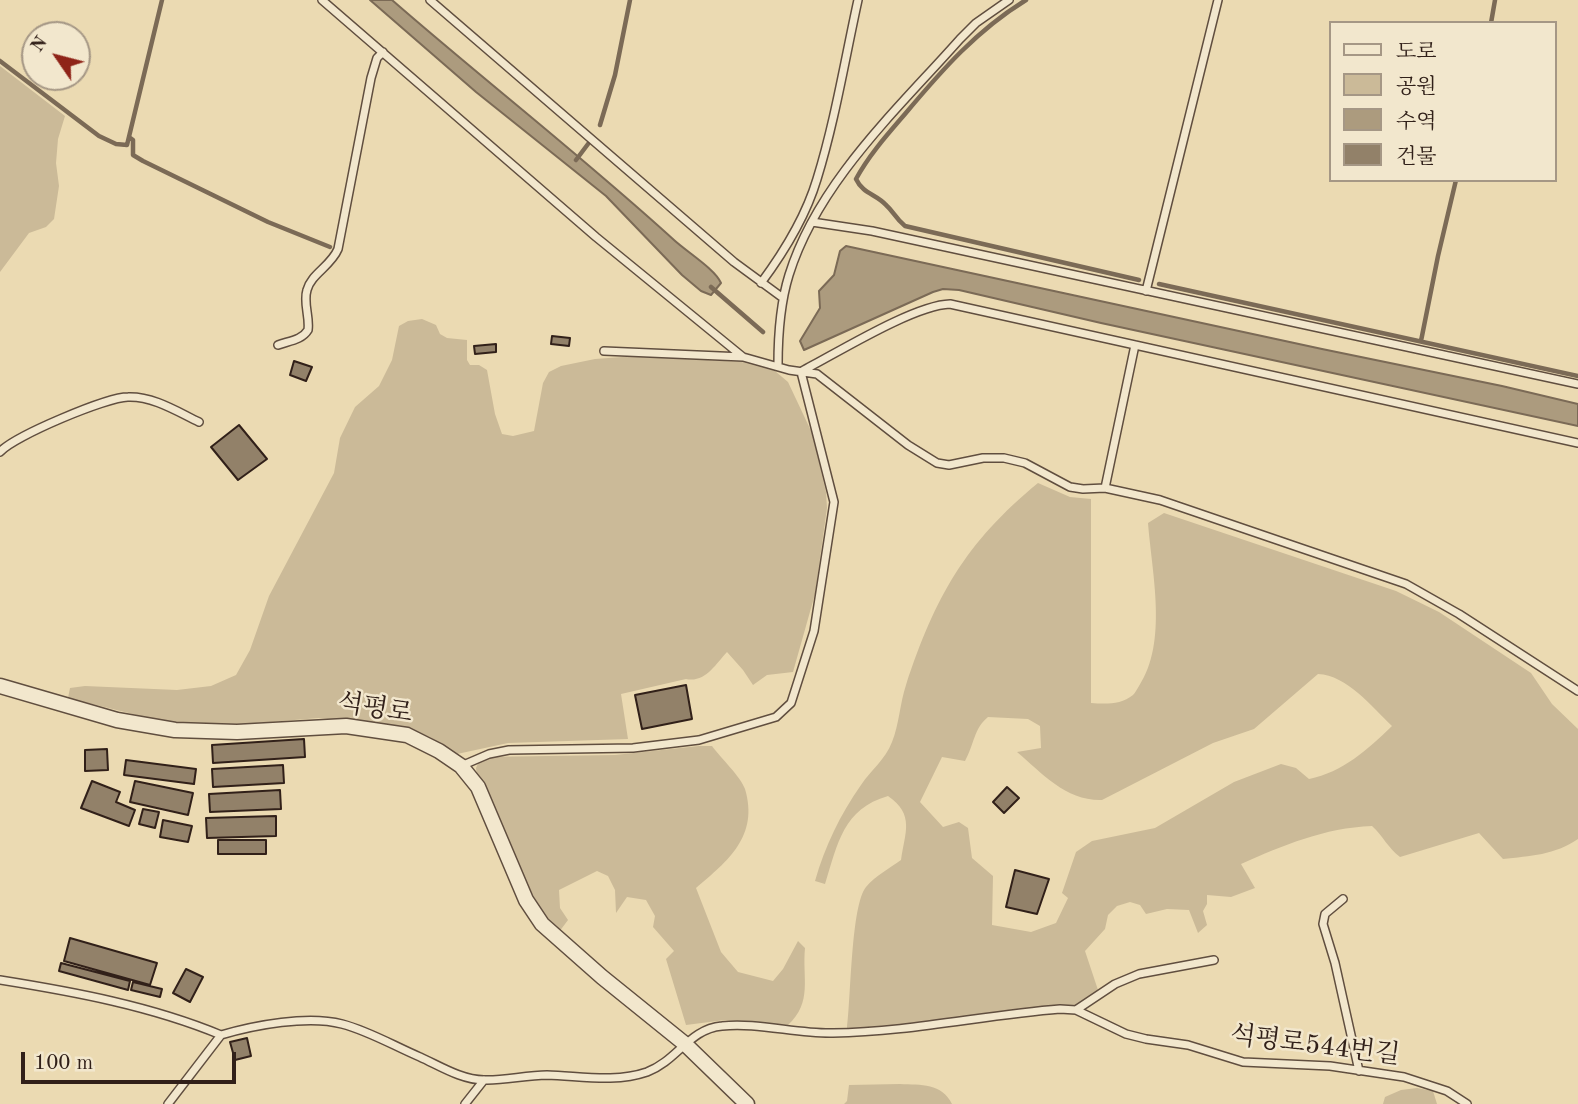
<!DOCTYPE html>
<html>
<head>
<meta charset="utf-8">
<style>
	body { margin:0 }
	#map { position:relative; width:1578px; height:1104px; overflow:hidden; background:#ebdab2; font-family:"Old Standard TT","Noto Serif KR",serif }
	canvas { display:block }
	.legend { position:absolute; left:1329px; top:21px; width:228px; height:161px; box-sizing:border-box; background:#f2e7cd; border:2px solid #a59785; margin:0; padding:9px 12px; list-style:none; font-size:21px; color:#312019 }
	.legend li { display:flex; align-items:center; gap:14px; height:35px }
	.legend b { width:35px; border:2px solid #a59785 }
	.north { position:absolute; left:21px; top:21px; width:70px; height:70px; box-sizing:border-box; background:#f2e7cd; border:2px solid #a59785; border-radius:50%; rotate:305deg; font-size:19px; font-weight:700; line-height:28px; text-align:center; color:#312019 }
	.north::after { content:''; display:block; margin:auto; width:24px; height:32px; background:#8f2418; clip-path:polygon(50% 0,100% 100%,50% 72%,0 100%) }
	.scale { position:absolute; left:21px; top:1052px; width:215px; height:32px; box-sizing:border-box; border:4px solid #312019; border-top:0; padding-left:9px; font-size:21px; line-height:24px; white-space:nowrap; color:#312019; -webkit-text-stroke:5px #f2e7cd; paint-order:stroke }
</style>
</head>
<body>
<div id="map">
<canvas width="1578" height="1104"></canvas>
<ul class="legend">
<li><b style="height:9px;background:#f2e7cd"></b>도로</li>
<li><b style="height:19px;background:#cbba98"></b>공원</li>
<li><b style="height:19px;background:#ac9b7e"></b>수역</li>
<li><b style="height:19px;background:#928169"></b>건물</li>
</ul>
<div class="north">N</div>
<div class="scale">100 m</div>
</div>
<script>
const g = document.querySelector('canvas').getContext('2d');
g.lineJoin = 'round';
function fill(path, color) {
  g.fillStyle = color;
  g.fill(path, 'evenodd');
}
function stroke(path, color, width, dash) {
  g.strokeStyle = color;
  g.lineWidth = width;
  g.lineCap = dash ? 'butt' : 'round';
  g.setLineDash(dash || []);
  g.stroke(path);
}
function write(font, color, halo, rows, align = 'center') {
  g.font = font + ' "Old Standard TT","Noto Serif KR",serif';
  g.lineWidth = 5;
  g.setLineDash([]);
  g.textBaseline = 'middle';
  g.strokeStyle = halo;
  g.fillStyle = color;
  for (const [text, x, y, turn = 0] of rows) {
    g.save();
    g.translate(x, y);
    g.rotate((+turn || 0) * Math.PI / 180);
    g.textAlign = isNaN(turn) ? turn : align;
    if (halo) g.strokeText(text, 0, 0);
    g.fillText(text, 0, 0);
    g.restore();
  }
}
const green = new Path2D(`
	M0 66 65 116 58 139 56 163 59 186 54 219 46 227 29 233 0 272Z
	M422 319 436 325 440 334 447 338 467 340V360L470 365H479L487 370 495 414 502 434 513 436 534 431 543 383 549 372 561 366 595 359 635 356 742 362 775 371 788 382 812 433 826 492 827 508 815 594 793 672 767 675 753 685 743 670 727 652C715 665 705 683 686 679L621 694 628 739 508 743 457 754 430 737 404 726 319 718 220 726 165 722 68 698 70 688 85 686 177 690 211 686 236 675 250 650 269 596 334 473 340 438 355 407 379 386 392 360 399 326 408 321Z
	M1038 483 1070 497 1091 499V703C1105 704 1121 705 1133 695 1135 693 1137 689 1139 686 1168 642 1152 574 1148 523L1164 513 1396 591 1439 612 1531 673 1552 704 1578 729V839C1555 855 1530 856 1503 859L1479 833 1400 857C1388 848 1383 836 1372 826 1324 828 1284 845 1241 864L1255 888 1231 897 1207 895V904L1203 911 1207 925 1198 933 1189 910 1167 909 1146 914 1140 905 1130 902 1117 906 1108 915 1105 929 1085 951 1098 990 1075 1006 1015 1009 959 1018 862 1030 847 1028C851 999 851 905 866 887 875 876 890 868 901 860 905 832 915 815 888 796 843 809 838 843 825 884L815 881C825 846 840 815 861 785 871 770 885 760 892 742 899 725 900 703 906 685 935 597 965 543 1038 483ZM1318 674C1347 675 1372 707 1392 726 1367 750 1343 772 1309 779L1296 768 1281 764 1234 782 1155 828 1092 841 1076 852 1062 893 1068 898 1056 923 1031 932 992 925 993 876 972 858 968 828 959 822 943 827 920 802 942 757 965 761C974 745 974 728 988 717L1028 719 1040 726 1041 748 1017 752C1043 774 1066 801 1102 800L1213 743 1254 729Z
	M699 746H712C720 757 741 777 745 789 759 836 728 861 696 888L721 952 738 972 773 981 783 969 798 941 805 948C802 978 813 1002 788 1025L725 1020 686 1025 666 959 674 951 653 927 655 916 646 900 627 897 616 913 615 890 608 876 597 871 559 890 560 908 568 920 559 932C522 887 502 834 478 782L476 768 481 757 615 755Z
	M900 1084C921 1085 942 1083 952 1104H844L847 1101 849 1085Z
	M1417 1088 1433 1091 1437 1104H1383L1385 1097 1401 1090Z`);
const water = new Path2D(`
	M370 0H392C485 81 583 157 674 240 687 252 715 269 721 283L711 295 701 291 682 275 606 196 476 92Z
	M846 246 1322 349 1502 386 1578 404V426L1101 323 959 290 943 289 933 292 804 350 800 341 820 308 819 291 834 275 840 251Z`);
const stream = new Path2D(`
	M1026 0C977 30 942 70 905 114 887 135 869 155 856 179 863 194 876 194 886 205 894 212 895 218 905 226L1139 280
	M1491 23 1495 0
	M0 61 99 136 116 144 127 145 162 0
	M600 125 615 75 630 0
	M129 137 133 140V155L143 161 268 222 330 247
	M576 160 588 144
	M1159 284 1578 376
	M711 287 763 332
	M1421 341 1438 256 1456 180`);
const building = new Path2D(`
	M552 336 570 338 569 346 551 344Z
	M496 344V352L475 354 474 346Z
	M294 361 312 367 306 381 290 375Z
	M239 425 267 459 238 480 211 447Z
	M686 685 692 719 642 729 635 695Z
	M304 739 305 757 213 763 212 745Z
	M107 749 108 770 85 771V750Z
	M126 760 196 769 194 784 124 775Z
	M283 765 284 783 213 787 212 769Z
	M92 781 120 792 116 802 135 810 129 826 81 808Z
	M135 781 193 793 188 815 130 802Z
	M1007 787 1019 798 1004 813 993 802Z
	M280 790 281 809 210 812 209 794Z
	M143 809 159 812 155 828 139 824Z
	M276 816V836L207 838 206 818Z
	M163 820 192 826 188 842 160 837Z
	M218 840H266V854H218Z
	M1015 870 1049 879 1037 914 1006 907Z
	M70 938 157 963 150 985 64 961Z
	M61 963 130 981 128 990 59 971Z
	M186 969 203 977 190 1002 173 993Z
	M133 982 162 989 160 997 131 990Z
	M247 1038 251 1056 235 1060 230 1042Z`);
const service = new Path2D(`
	M322 0 596 237 743 357 789 370 817 374 908 445 937 463 949 465 983 458H1004L1025 463 1070 487 1083 489 1105 488 1160 500 1406 584 1459 614 1578 691
	M430 0 734 262 783 298
	M812 222 872 231 1578 384
	M761 283C784 252 806 216 817 179 835 121 845 59 858 0
	M1146 291 1218 0
	M278 345C289 341 302 340 308 330 310 317 303 303 307 290 311 274 331 266 338 249L371 78 377 58 383 52
	M604 351 743 357
	M778 365C778 335 780 304 789 275 818 182 897 110 960 39L976 23 1009 0
	M802 371C837 353 914 305 950 304L1578 443
	M0 452C14 436 107 397 128 397 153 396 178 412 199 422
	M1105 488 1135 345
	M461 766 489 754 509 750 633 748 699 740 776 717 791 703 814 631 834 502 801 372
	M1343 899 1325 914 1323 924 1335 963 1359 1071
	M0 980C75 992 151 1006 221 1035
	M1076 1010 1115 984 1139 974 1214 960
	M221 1035C255 1025 308 1015 342 1024 369 1031 394 1046 420 1057 440 1066 462 1080 484 1080 503 1081 526 1075 547 1075 581 1076 615 1083 647 1072 678 1060 689 1029 722 1026 756 1022 798 1034 833 1033 909 1032 984 1015 1060 1009L1076 1010 1126 1034 1146 1039 1188 1045 1243 1062 1330 1066 1404 1077 1447 1091 1467 1104
	M168 1104 221 1035
	M465 1104 484 1080`);
const minor = new Path2D(`
	M0 686 117 720 175 730 237 732 346 726 407 735 439 751 461 766 478 787 526 900 542 924 602 977 685 1044 747 1104`);
const streetNames = [
	["석평로",375,709,9],
	["석평로544번길",1315,1046,7]
];
fill(green, '#cbba98');
fill(water, '#ac9b7e');
stroke(water, '#7b6a56', 2);
stroke(stream, '#7b6a56', 4.5);
fill(building, '#928169');
stroke(building, '#312019', 2);
stroke(service, '#604e3f', 10);
stroke(minor, '#604e3f', 17);
stroke(service, '#f2e7cd', 7);
stroke(minor, '#f2e7cd', 14);
write('26px', '#312019', '#f2e7cd', streetNames);
</script>
</body>
</html>
